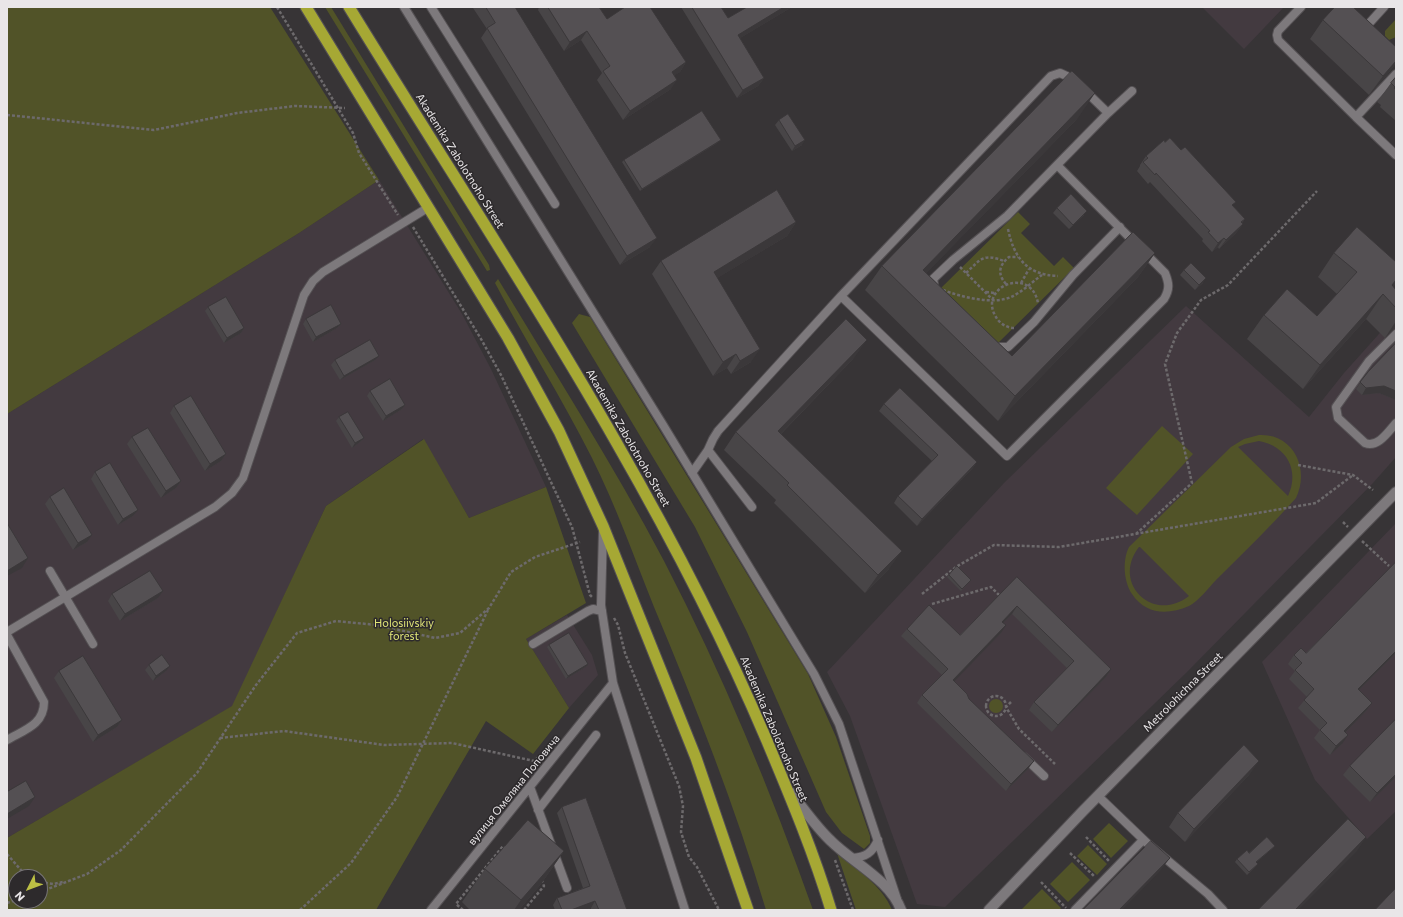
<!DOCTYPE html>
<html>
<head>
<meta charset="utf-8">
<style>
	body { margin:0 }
	#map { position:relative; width:1403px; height:917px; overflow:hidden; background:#373436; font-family:Commissioner,sans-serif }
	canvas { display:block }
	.frame { position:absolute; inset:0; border:8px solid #e9e6e8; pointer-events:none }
	.north { position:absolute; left:8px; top:869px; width:40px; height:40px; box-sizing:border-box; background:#2d2a2c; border:1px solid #787577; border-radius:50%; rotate:228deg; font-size:11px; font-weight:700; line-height:16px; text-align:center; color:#e9e6e8 }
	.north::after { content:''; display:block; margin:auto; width:14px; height:18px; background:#bcbf44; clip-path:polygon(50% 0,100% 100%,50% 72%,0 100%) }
</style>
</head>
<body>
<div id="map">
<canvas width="1403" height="917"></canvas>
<div class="frame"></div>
<div class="north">N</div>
</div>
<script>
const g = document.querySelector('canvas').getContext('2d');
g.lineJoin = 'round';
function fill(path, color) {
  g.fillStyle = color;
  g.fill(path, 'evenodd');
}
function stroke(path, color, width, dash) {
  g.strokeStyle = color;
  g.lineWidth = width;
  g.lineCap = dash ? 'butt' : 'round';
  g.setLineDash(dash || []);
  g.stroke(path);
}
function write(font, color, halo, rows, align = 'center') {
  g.font = font + ' Commissioner,sans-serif';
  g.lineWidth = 3;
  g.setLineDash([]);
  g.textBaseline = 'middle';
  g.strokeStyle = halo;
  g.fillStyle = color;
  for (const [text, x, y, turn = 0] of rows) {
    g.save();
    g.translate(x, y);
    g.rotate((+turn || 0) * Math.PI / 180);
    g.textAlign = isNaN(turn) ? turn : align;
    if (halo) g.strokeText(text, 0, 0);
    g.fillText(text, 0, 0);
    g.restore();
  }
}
const built = new Path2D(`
	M1202 7H1284L1244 49Z
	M379 180 462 314 491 369 546 487 469 518 423 439 326 506 233 706 7 838V414L299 233Z
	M1186 306 1309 417 1344 373 1396 315V457L1373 483 1187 672 945 907 917 904 850 716 827 672 1004 483Z
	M1396 523V811L1367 839 1315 780 1262 662Z
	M567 615 592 655 598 675 569 708 526 639Z`);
const green = new Path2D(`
	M7 7H270L379 180 299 233 7 414Z
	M325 7H331L481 252 489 265 490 270 487 271Z
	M1396 19V37L1389 40 1385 36V31Z
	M1018 212 1030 224 1021 233 1054 266 1063 257 1074 268 996 345 940 289Z
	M498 279C554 372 613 464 664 561 722 673 771 791 813 910H766C735 806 696 707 654 607 634 557 616 506 592 458 562 398 526 342 495 283Z
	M579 314 590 317 808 674 836 737 870 836V843L864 849 842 833 826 812 747 632 695 527 572 323Z
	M1162 426 1193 454 1137 515 1106 488Z
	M1259 435C1294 433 1310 470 1296 498 1271 526 1244 552 1217 579 1209 587 1199 601 1189 606 1168 615 1146 615 1132 594 1124 582 1122 561 1129 547L1231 447 1244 439ZM1259 441C1287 446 1300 471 1288 496L1238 447 1245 444ZM1139 547H1140L1189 596C1153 624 1111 583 1139 547Z
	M424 439 469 518 546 487 586 603 526 639 569 708 533 754 486 721 376 910H7V838L232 706 326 506ZM16 877H40V901H16Z
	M989 706a7 7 0 1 1 14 0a7 7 0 1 1-14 0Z
	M1109 823 1128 841 1111 858 1093 839Z
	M1088 845 1107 864 1097 875 1077 856Z
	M837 853C857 870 882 885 892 910H856Z
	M1072 862 1090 880 1068 902 1050 884Z
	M1042 889 1061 908 1059 910H1021Z`);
const path = new Path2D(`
	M277 7 353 133 359 153 398 215
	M7 115 154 130 237 113 295 106 345 108
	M413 227 481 339 501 375 572 527 590 595 592 597
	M1008 229C1014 258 1027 275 1058 276
	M960 267 992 299
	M966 273C981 259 983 253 1004 261
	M1021 283 1029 269
	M1006 284C997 274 999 265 1009 257H1018
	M943 290C961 297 993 305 1011 297 1022 292 1032 282 1042 275
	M986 292 995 293
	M1014 328C1007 328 999 323 996 317 977 287 1031 265 1038 303
	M1298 465 1353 475 1373 490
	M1343 522 1348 527
	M1136 534 1192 483 1165 364 1177 333 1201 300 1228 285 1317 191
	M1362 541 1389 566
	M922 594 956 567 994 545 1059 547 1316 503 1353 475
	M932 604 991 587 1000 596
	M614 618 618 625 625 653 679 786 683 806 681 832 689 857 697 867 719 910
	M986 706a10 10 0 1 1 20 0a10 10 0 1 1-20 0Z
	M1011 702 1006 707 1019 729 1055 764
	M220 738 284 731 384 745 452 743 534 761 541 755
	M1086 837 1109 861
	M1070 853 1095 877
	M7 854 27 877
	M835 860 853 910
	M40 882 53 884 63 882
	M1041 882 1066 908
	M40 892 87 874 121 850 197 773 256 685 297 633 336 621 377 625 435 638 460 633 489 608 511 572 535 557 580 542
	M7 903 16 900
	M300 910 351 863 397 797 488 610
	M463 910 456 904 503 846 505 848
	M524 910 544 886 542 881`);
const service = new Path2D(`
	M404 7 663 425 814 674 839 724 897 899
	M431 7 555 204
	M1301 7 1278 31 1277 35 1278 40 1356 117
	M1364 29 1384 7
	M1060 73 1073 79 1108 113 1057 165 1165 273C1169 283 1170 289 1164 299L1007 456 841 296 1051 76Z
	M1396 74 1356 117 1396 155
	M1108 113 1132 91
	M935 290 933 279 953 260 1007 216 1057 165
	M1396 334 1369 361 1336 407 1338 418 1365 443C1378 448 1388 432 1396 423
	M993 347H1008L1034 322 1073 275 1120 227
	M708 450 752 507
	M692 473 708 450 713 439 718 431 841 296
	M603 531 601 605 613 683 685 910
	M50 571 93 644
	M7 632 215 507 232 493 243 478 304 295 313 281 323 272 429 207
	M7 635 44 702C44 725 24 730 7 740
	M533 644 588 611 593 609 602 611
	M1024 757 1044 776
	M530 787 567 888
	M1098 796 1148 844 1208 894 1223 910
	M538 810 596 735
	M852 858C866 857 872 853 878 840
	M431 910 613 683
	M1075 910 1143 840`);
const tertiary = new Path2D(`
	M791 793C804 809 816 827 831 841 852 862 891 881 901 910
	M989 910 1083 811 1396 492`);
const trunk = new Path2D(`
	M306 7 508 338 559 431 603 526 696 758 748 910
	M349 7C496 247 657 481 767 741 790 796 814 853 831 910`);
const wall = new Path2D(`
	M474 7H515L650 247 620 265 481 38 487 29 473 8Z
	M539 7H599L607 19 686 62 680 72 674 75 671 89 623 120 597 80 602 73 581 40 564 51 538 10Z
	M681 7H721L728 18 747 7H792L740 38 764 78 758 86 737 98Z
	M1323 20 1396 47V63L1387 75 1369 95 1310 39Z
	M1396 77V121L1380 107 1381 105 1377 102 1391 83Z
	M1078 118 926 273 1012 356 1155 253 1138 277 998 421 865 290 882 266Z
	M779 120 802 145 792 151 775 125Z
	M719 142 640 191 622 162 624 160Z
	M1146 156 1233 206 1245 219 1242 223 1243 224 1236 233 1219 249 1218 247 1212 252 1202 241 1203 239 1150 182 1148 184 1137 171 1140 166V165Z
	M1057 208 1084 215 1069 229 1053 213Z
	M796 222 787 236 717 278 751 362 731 374 727 368 713 376 652 274 661 261Z
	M1334 253 1396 283 1393 287 1396 290V325L1393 330 1385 338 1366 319 1303 389 1247 339 1264 315 1317 316 1337 294 1318 277Z
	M1184 270 1203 283 1195 290 1180 275Z
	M208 307 244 328 241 333 224 343 205 311Z
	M306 319 341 324 337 328 313 342 303 324Z
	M1396 340V400L1379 393 1362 395 1356 389 1368 372 1393 346H1392Z
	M854 358 781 434 889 569 865 593 774 503 776 500 724 450 736 432Z
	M335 360H375L340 380 331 365Z
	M370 391 405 405 402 409 383 421 367 396Z
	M884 404 977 462 972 469 917 526 894 503 898 496 932 461 879 411Z
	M174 406 226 454 221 461 205 471 170 413Z
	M339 417 364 438 360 442 352 448 336 421Z
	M132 437 181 481 176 488 161 498 127 444Z
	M95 472 138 510 133 516 118 525 91 479Z
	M50 497 87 542 73 550 45 504Z
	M1396 562V653L1359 690 1372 703 1366 711 1345 733 1342 744 1330 755 1314 738 1320 730 1298 708 1307 697 1289 679 1295 671 1288 664 1294 655 1306 653Z
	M949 575 971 580 961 591 947 577Z
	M1017 577 1111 669 1106 677 1052 732 1029 710 1034 702 1067 668 1012 614 1003 623 1001 633 954 681 969 699 1028 769 1006 791 917 703 922 695 942 675 901 636 907 629 960 635Z
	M112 594 158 598 120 621 108 601Z
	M549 645 587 666 566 679 547 647Z
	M149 665 166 671 153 681 145 670Z
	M59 671 122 720 117 727 93 742 54 678Z
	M1350 766 1396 777 1370 802 1343 775Z
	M1250 774 1185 842 1169 827 1178 813Z
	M562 807 627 910H591V908L584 910H555L553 905 557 898 583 888 557 813Z
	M1275 846 1273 848 1257 862 1256 866 1247 875 1235 862 1237 859 1249 853Z
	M564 851 541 884 519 910H470L462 902 485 869Z`);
const shadedWall = new Path2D(`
	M784 7H792L732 43 738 35Z
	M587 31 581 40 564 51 570 42Z
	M1396 61V63L1387 75 1369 95 1383 76Z
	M686 62 680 72 665 81 672 72Z
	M764 78 758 86 737 98 743 90Z
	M677 80 671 89 623 120 630 111Z
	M1095 93 1078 118 908 292 923 270Z
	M721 140 719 142 640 191 642 189Z
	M805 140 802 145 792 151 795 146Z
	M1245 219 1239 228 1243 224 1236 233 1219 249 1226 240Z
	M796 222 787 236 704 286 714 272Z
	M657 238 650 247 620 265 627 256Z
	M1224 238 1218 247 1212 252 1218 243Z
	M1155 253 1138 277 998 421 1015 396Z
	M1206 278 1203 283 1195 290 1199 285Z
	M1396 280V283L1388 294 1392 285Z
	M1383 294 1366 319 1303 389 1320 365Z
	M1396 321V325L1393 330 1385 338Z
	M341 324 337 328 313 342 316 337Z
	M244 328 241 333 224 343 227 338Z
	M867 340 854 358 766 449 778 431Z
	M760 349 751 362 731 374 740 361Z
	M736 354 727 368 713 376 723 362Z
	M379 356 375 360 340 380 344 376Z
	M1384 386 1396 391V400L1379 393 1362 395 1366 388Z
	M405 405 402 409 383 421 386 416Z
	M364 438 360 442 352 448 355 443Z
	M226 454 221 461 205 471 210 464Z
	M977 462 972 469 917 526 922 519Z
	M181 481 176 488 161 498 166 491Z
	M138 510 133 516 118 525 123 519Z
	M92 535 87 542 73 550 78 543Z
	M902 551 889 569 865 593 878 575Z
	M28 558 22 568 7 576V571Z
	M163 591 158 598 120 621 125 614Z
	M1017 606 1012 614 997 629 1002 622Z
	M1006 625 1001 633 948 688 953 680Z
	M1396 651V653L1352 697 1358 689Z
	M588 664 587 666 566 679 568 676Z
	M170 666 166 671 153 681 156 676Z
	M1111 669 1106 677 1052 732 1058 725Z
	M1372 703 1366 711 1338 740 1344 731Z
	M122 720 117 727 93 742 98 735Z
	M1348 735 1342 744 1330 755 1336 746Z
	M1034 761 1028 769 1006 791 1011 784Z
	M1259 761 1250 774 1185 842 1194 829Z
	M1396 774V777L1370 802 1377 793Z
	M35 797 29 806 7 819V814Z
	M1366 837 1357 851 1298 910H1295Z
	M1275 846 1273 848 1255 864 1256 862Z
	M564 851 541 884 519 910H514L521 900Z
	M1170 858 1160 871 1122 910H1119Z
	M595 901 591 908 584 910H571Z`);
const building = new Path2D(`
	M486 7H515L657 238 627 256 487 28 495 23Z
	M548 7H599L607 19 625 7H650L686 62 672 72 677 80 630 111 603 71 610 66 587 31 570 42Z
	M692 7H721L728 18 747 7H784L738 35 764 78 743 90Z
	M1335 7H1353L1396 47V61L1383 76 1323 20Z
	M1072 71 1095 93 923 270 1012 356 1133 232 1155 253 1015 396 882 266Z
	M1396 77V90L1394 88 1395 87 1391 83Z
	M702 111 721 140 642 189 624 160Z
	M788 114 805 140 795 146 779 120Z
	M1170 138 1181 150 1185 147 1236 202 1232 205 1245 219 1241 222 1243 224 1226 240 1224 238 1218 243 1208 232 1210 231 1156 173 1155 175 1143 162 1148 158 1146 156 1164 140 1165 142Z
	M777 190 796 222 714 272 760 349 740 361 736 354 723 362 661 261Z
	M1071 194 1087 211 1073 225 1057 208Z
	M1357 227 1396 262V280L1392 285 1396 290V308L1383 294 1320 365 1264 315 1287 289 1317 316 1357 272 1334 253Z
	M1191 263 1206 278 1199 285 1184 270Z
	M226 297 244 328 227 338 208 307Z
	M331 305 341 324 316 337 306 319Z
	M846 319 867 340 778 431 902 551 878 575 787 485 789 483 736 432Z
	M370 340 379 356 344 376 335 360Z
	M1396 343V391L1384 386 1366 388 1360 382 1368 372Z
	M390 379 405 405 386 416 370 391Z
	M900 388 977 462 922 519 898 496 938 455 884 404Z
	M191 396 226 454 210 464 174 406Z
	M348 412 364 438 355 443 339 417Z
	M148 428 181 481 166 491 132 437Z
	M110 463 138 510 123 519 95 472Z
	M64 488 92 535 78 543 50 497Z
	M7 523 28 558 7 571Z
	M1396 562V651L1358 689 1372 703 1344 731 1348 735 1336 746 1320 730 1327 723 1304 700 1314 689 1295 670 1302 663 1294 655 1301 648 1306 653Z
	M957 566 971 580 962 589 949 575Z
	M150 571 163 591 125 614 112 594Z
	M1017 577 1111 669 1058 725 1034 702 1074 661 1017 606 1002 622 1006 625 953 680 967 694 969 699 1034 761 1011 784 922 695 948 669 907 629 929 605 960 635Z
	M569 633 588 664 568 676 549 645Z
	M162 655 170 666 156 676 149 665Z
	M83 656 122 720 98 735 59 671Z
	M1396 719V774L1377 793 1350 766Z
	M1244 745 1259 761 1194 829 1178 813Z
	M26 781 35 797 7 814V792Z
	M586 798 627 910H599L595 901 571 910H562L557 898 590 886 562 807Z
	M1348 819 1366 837 1295 910H1258Z
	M528 820 564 851 521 900 485 869Z
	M1267 837 1275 846 1256 862 1258 864 1249 872 1237 859 1247 850 1249 853Z
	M1151 841 1170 858 1119 910H1083Z
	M1396 888V910H1375Z`);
const streetNames = [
	["Akademika Zabolotnoho Street",460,161,58],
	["Akademika Zabolotnoho Street",628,438,60],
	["Metrolohichna Street",1183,692,-45],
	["Akademika Zabolotnoho Street",774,729,67],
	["вулиця Омеляна Поповича",514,790,-51]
];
const parkNames = [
	["Holosiivskiy",404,623],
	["forest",404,636]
];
fill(built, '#433a40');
fill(green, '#515328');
stroke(service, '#545053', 10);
stroke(tertiary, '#545053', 12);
stroke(trunk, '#545053', 13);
stroke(path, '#6d6a6c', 2.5, [3, 2]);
stroke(service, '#7d797c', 8);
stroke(tertiary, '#7d797c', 10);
stroke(trunk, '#a6a834', 11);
fill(wall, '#484547');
fill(shadedWall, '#3b383a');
fill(building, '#545053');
stroke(building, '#3b383a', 1);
write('11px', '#e9e6e8', '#2d2a2c', streetNames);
write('11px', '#e1e678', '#2d2a2c', parkNames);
</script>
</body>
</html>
